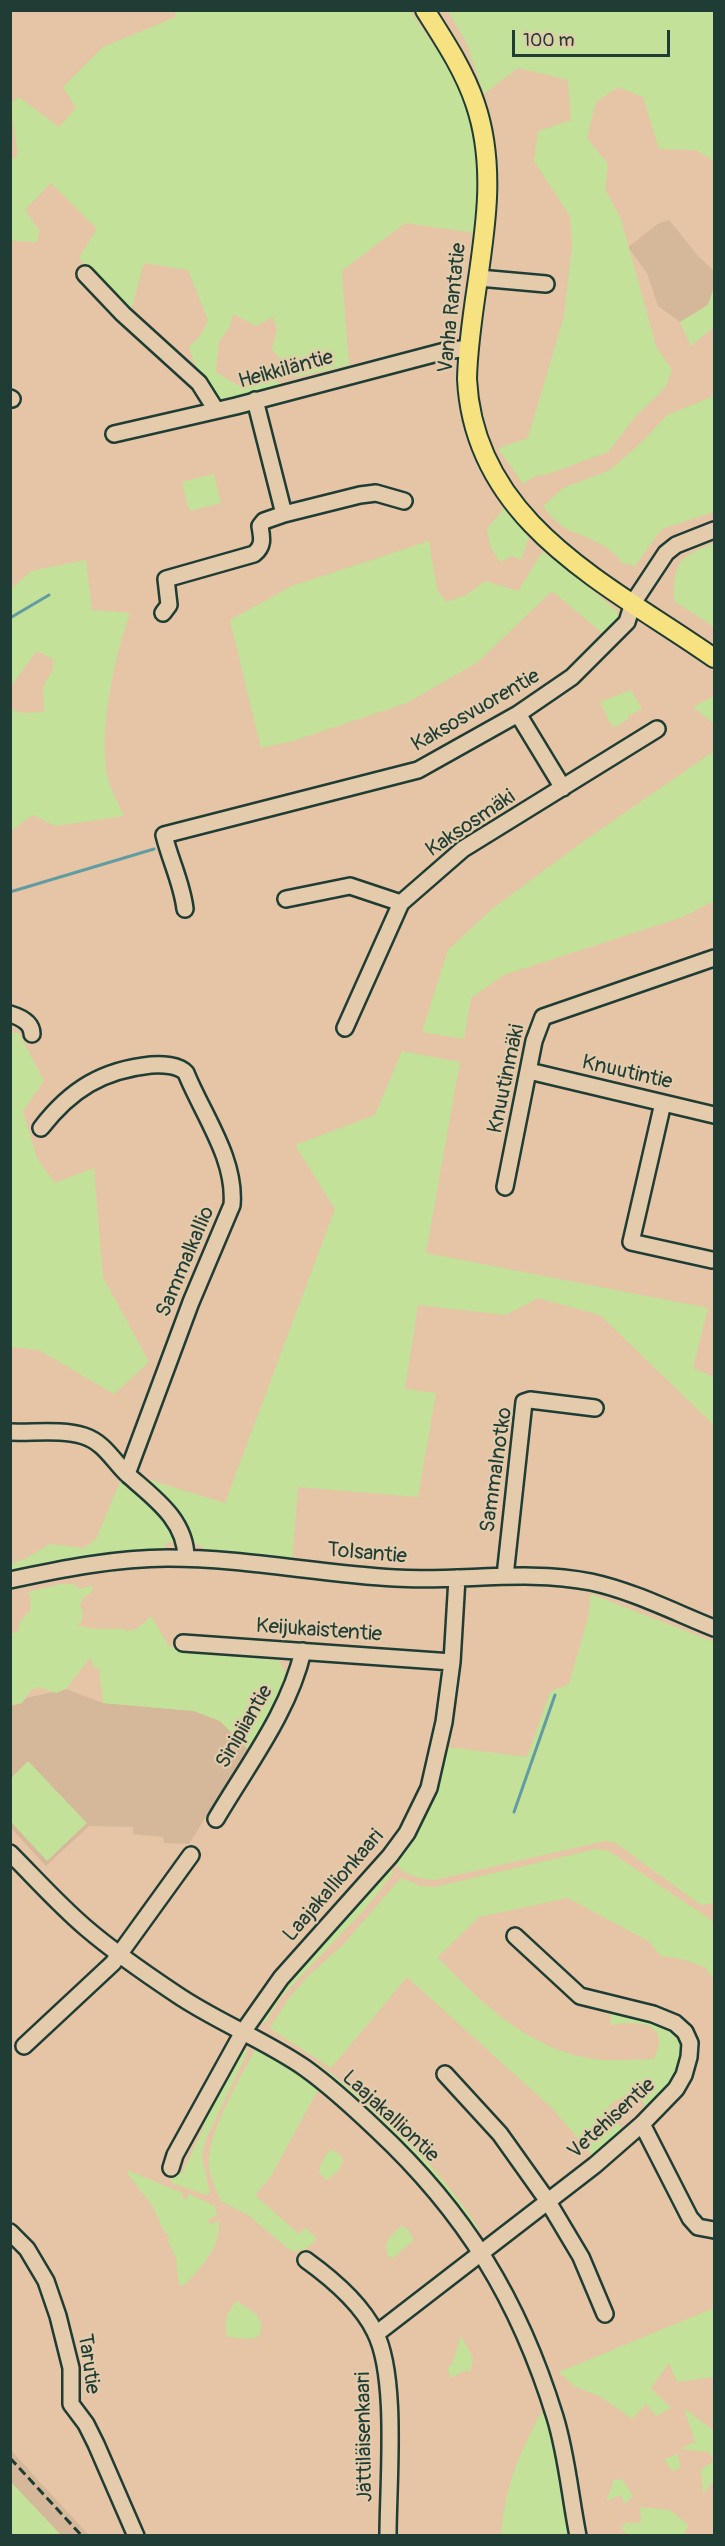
<!DOCTYPE html>
<html>
<head>
<meta charset="utf-8">
<style>
	body { margin:0 }
	#map { position:relative; width:725px; height:2546px; overflow:hidden; background:#e5c5a6; font-family:Pangolin,sans-serif }
	canvas { display:block }
	.frame { position:absolute; inset:0; border:12px solid #1f3d34; pointer-events:none }
	.scale { position:absolute; left:512px; top:30px; width:158px; height:27px; box-sizing:border-box; border:3px solid #1f3d34; border-top:0; padding-left:8px; font-size:18px; line-height:21px; white-space:nowrap; color:#1f3d34; -webkit-text-stroke:4px #e3cbab; paint-order:stroke }
</style>
</head>
<body>
<div id="map">
<canvas width="725" height="2546"></canvas>
<div class="frame"></div>
<div class="scale">100 m</div>
</div>
<script>
const g = document.querySelector('canvas').getContext('2d');
g.lineJoin = 'round';
function fill(path, color) {
  g.fillStyle = color;
  g.fill(path, 'evenodd');
}
function stroke(path, color, width, dash) {
  g.strokeStyle = color;
  g.lineWidth = width;
  g.lineCap = dash ? 'butt' : 'round';
  g.setLineDash(dash || []);
  g.stroke(path);
}
function write(font, color, halo, rows, align = 'center') {
  g.font = font + ' Pangolin,sans-serif';
  g.lineWidth = 4.5;
  g.setLineDash([]);
  g.textBaseline = 'middle';
  g.strokeStyle = halo;
  g.fillStyle = color;
  for (const [text, x, y, turn = 0] of rows) {
    g.save();
    g.translate(x, y);
    g.rotate((+turn || 0) * Math.PI / 180);
    g.textAlign = isNaN(turn) ? turn : align;
    if (halo) g.strokeText(text, 0, 0);
    g.fillText(text, 0, 0);
    g.restore();
  }
}
const built = new Path2D(`
	M669 220 699 257 714 271V287L708 305 680 322 658 306 647 273 628 247 658 224Z
	M66 1689 103 1703 194 1711 220 1721 248 1749 189 1844 164 1843 163 1837 133 1834V1827L89 1826 46 1866 11 1828V1706L22 1703 26 1698Z
	M10 2449 36 2478 89 2535H61L30 2504 11 2482Z`);
const green = new Path2D(`
	M175 11H410L462 86 478 145 476 233 405 223 342 271 349 365 295 377 272 349 277 330 273 317 256 326 233 314 230 327 219 341 216 372 237 385 258 381 271 372 282 387 226 404C203 392 197 370 189 347L201 335 208 320 188 270 144 263 131 310 109 294 79 258 97 229 51 183 25 210 39 230 37 242 11 241V161L18 154 10 104 19 97 59 127 76 108 63 87 103 47 176 17Z
	M448 11H714V161L696 150 659 149 643 97 618 87 596 102 587 138 608 164 605 189 621 219 656 346 672 370 665 388 636 416 608 452 548 474 533 477 523 484 498 448 528 438 564 316 572 245 570 216 534 161 538 131 571 120 568 80 518 68 484 94 466 42Z
	M714 287V327L691 346 680 322 708 305Z
	M714 396V512L662 529 635 566 622 563C610 545 590 539 571 531 559 526 551 516 543 506L563 488 610 470 644 440 667 415Z
	M214 474 221 503 189 511 182 482Z
	M505 507 529 538 521 560 512 556 500 562 491 548 487 529Z
	M429 541 437 589 446 602 466 595 485 581 518 591 542 552 555 559 617 611 619 617 605 635 552 591 478 662 407 703 293 741 261 748 230 620 292 586Z
	M714 543V627L674 601C674 560 678 558 714 543Z
	M86 560 92 610 130 613C114 661 101 717 106 768 107 784 118 802 124 816L55 826 33 815 11 831V709L21 713 44 712 43 687 53 669V659L37 651 11 686V589L31 571Z
	M631 690 642 709 628 716 629 719 613 728 600 702Z
	M714 696V695V724L693 707Z
	M714 751V901L683 917 504 975 471 998 464 1039 422 1032 448 950 492 909 581 843Z
	M11 1033H19L44 1081 23 1111 37 1158 55 1183 94 1168 103 1277 149 1362 114 1394 39 1350 11 1347Z
	M402 1051 460 1062 426 1253 708 1308 693 1368 714 1377V1425L600 1315 538 1298 506 1315 418 1305 405 1389 436 1393 418 1497 298 1487 292 1562 213 1553 192 1541 165 1543V1548L11 1572V1563L23 1560 50 1544 84 1548 96 1539 124 1472 225 1503 335 1209 295 1145 375 1115Z
	M61 1584H73L80 1589 94 1585 90 1594 83 1597 80 1605 83 1613 81 1623 76 1625 94 1629H124L127 1631 137 1629 151 1616 169 1646 185 1653 278 1660 286 1673C279 1698 274 1736 248 1749L220 1721 194 1711 103 1703 99 1669 94 1667 90 1658 66 1689 56 1693 38 1687 30 1691 22 1703 11 1705 10 1626 12 1633 18 1632 20 1621 30 1611 31 1598 28 1592Z
	M591 1594 714 1642V1900L713 1903 701 1905 616 1843 605 1841 434 1880C421 1879 399 1874 394 1860L435 1788 448 1747 527 1757 550 1692 569 1684 588 1618Z
	M28 1761 87 1823 47 1861 11 1822V1778Z
	M596 1849 609 1851 714 1922V1979L705 1967 681 1959 661 1956 648 1941 568 1898 479 1917 438 1957C480 2003 531 2050 594 2059 613 2062 635 2059 654 2059 672 2022 638 2020 611 2025L610 2008 673 2027C678 2036 686 2047 684 2058 681 2079 657 2100 643 2115L639 2114 646 2107 640 2098 626 2095 608 2106 624 2133 594 2157 553 2109 407 1977 331 2068 270 2028 287 2001 308 1976 342 1946 400 1879H405L420 1886 435 1887Z
	M388 1868 394 1872 364 1910 282 1996 266 2021 262 2024 258 2022C293 1964 345 1919 388 1868Z
	M268 2034C289 2047 311 2059 330 2073 387 2116 440 2170 479 2229L475 2232C431 2175 385 2119 326 2076 307 2062 284 2050 263 2038Z
	M257 2046 320 2086 270 2178 255 2195 299 2234 305 2228 317 2238C310 2247 303 2252 291 2251L248 2215 221 2201C216 2189 210 2178 209 2166 206 2134 242 2075 257 2046Z
	M241 2047 248 2051 205 2141 202 2157 210 2193 207 2195 174 2184 170 2180 173 2169 182 2174 205 2125 198 2121Z
	M331 2150 340 2154 343 2159 340 2169 327 2180 319 2173C320 2165 324 2155 331 2150Z
	M129 2171 183 2193 182 2197 186 2200 189 2194 215 2206 217 2215 208 2220 210 2224 219 2221C221 2247 201 2269 183 2286L179 2285 176 2258 168 2241 169 2235 165 2233 152 2205 127 2173Z
	M401 2226 407 2228 414 2240 393 2258 389 2257C381 2243 391 2236 401 2226Z
	M237 2301 256 2314 262 2325 259 2337 249 2339 227 2337C224 2322 226 2312 237 2301Z
	M714 2308V2377L677 2382 669 2363 651 2388 671 2408 656 2416 646 2404 632 2419 601 2397 574 2386 559 2372Z
	M461 2336 473 2358 471 2371H463L452 2378 447 2369 452 2364Z
	M684 2408 714 2431V2460L709 2452 680 2449 695 2442Z
	M541 2413 550 2419 573 2535 501 2536C505 2486 518 2457 541 2413Z
	M677 2453 681 2468 672 2471 664 2459 672 2457Z
	M714 2461V2480L703 2494 701 2469Z
	M622 2479 633 2496 625 2504 621 2495 606 2501 612 2487 613 2480Z
	M11 2482 61 2535H11Z
	M640 2507 670 2510 689 2526 683 2535H628L621 2528 626 2523H641Z`);
const stream = new Path2D(`
	M10 618 49 595
	M10 892 154 849
	M514 1812 555 1695`);
const minor = new Path2D(`
	M85 274 123 314 199 383 216 410
	M479 278 546 284
	M10 398 12 399
	M114 434 236 406 445 351 469 348
	M284 514 360 495 376 493 404 501
	M163 613 169 605 166 579 254 554C264 546 262 538 260 526L264 521 284 514 255 400
	M518 714 563 788
	M286 899 350 886 401 903
	M185 909C182 883 170 860 164 835L418 770 518 714 572 677 627 622 633 603 666 553 676 545 714 530
	M10 1014C20 1017 32 1022 32 1034
	M345 1028 401 903 463 849 657 729
	M529 1071 714 1115
	M663 1103 631 1242 712 1260
	M41 1128C71 1089 103 1070 151 1065 162 1064 179 1065 186 1073 203 1115 236 1159 232 1205L191 1302 127 1474
	M505 1187 534 1041 543 1017 714 958
	M10 1432C34 1433 62 1429 84 1436 105 1443 113 1461 128 1475 154 1498 186 1520 186 1558
	M505 1576 524 1402 530 1400 595 1408
	M10 1580C61 1569 116 1558 168 1558 244 1558 320 1574 395 1578 460 1582 527 1569 591 1582 633 1591 674 1612 714 1628
	M183 1643 452 1662
	M216 1819C247 1766 289 1712 303 1651
	M10 1853C35 1878 59 1905 86 1928 114 1952 146 1974 176 1994 217 2022 265 2040 305 2068 330 2086 354 2108 376 2129 465 2212 519 2300 555 2417 567 2456 570 2496 578 2536
	M24 2046 113 1963 191 1855
	M445 2074 500 2134 547 2200 581 2257 605 2314
	M642 2124 690 2218 698 2227 714 2230
	M171 2168 175 2155 243 2032 281 1978 390 1856 407 1833 429 1788 444 1722 452 1662 457 1578
	M10 2232 27 2249 46 2281 58 2316 71 2368V2404L86 2424 96 2444 136 2536
	M306 2260C331 2278 361 2303 375 2332 398 2377 388 2482 388 2536
	M376 2334 595 2165 642 2124 676 2089 684 2075 689 2057 690 2043 685 2032 675 2023 653 2014 580 1996 515 1936`);
const major = new Path2D(`
	M425 10C444 40 464 70 475 103 506 193 469 287 467 379 474 524 610 585 714 658`);
const rail = new Path2D(`
	M10 2458 82 2536`);
const streetNames = [
	["Vanha Rantatie",453,308,-84],
	["Heikkiläntie",286,370,-15],
	["Kaksosvuorentie",476,711,-30],
	["Kaksosmäki",471,824,-34],
	["Knuutintie",627,1073,13],
	["Knuutinmäki",507,1079,-78],
	["Sammalkallio",186,1262,-67],
	["Sammalnotko",497,1470,-82],
	["Tolsantie",367,1554,5],
	["Keijukaistentie",319,1631,4],
	["Sinipiiantie",245,1727,-60],
	["Laajakallionkaari",334,1886,-49],
	["Laajakalliontie",390,2117,43],
	["Vetehisentie",612,2119,-42],
	["Tarutie",88,2364,82],
	["Jättiläisenkaari",365,2437,-91]
];
fill(built, '#d5b79a');
fill(green, '#c3e199');
stroke(stream, '#619ca2', 3);
stroke(minor, '#1f3d34', 20);
stroke(major, '#1f3d34', 22);
stroke(minor, '#e3cbab', 15);
stroke(major, '#f7e281', 18);
stroke(rail, '#1f3d34', 3, [9, 4.5]);
write('21px', '#1f3d34', '#e3cbab', streetNames);
</script>
</body>
</html>
